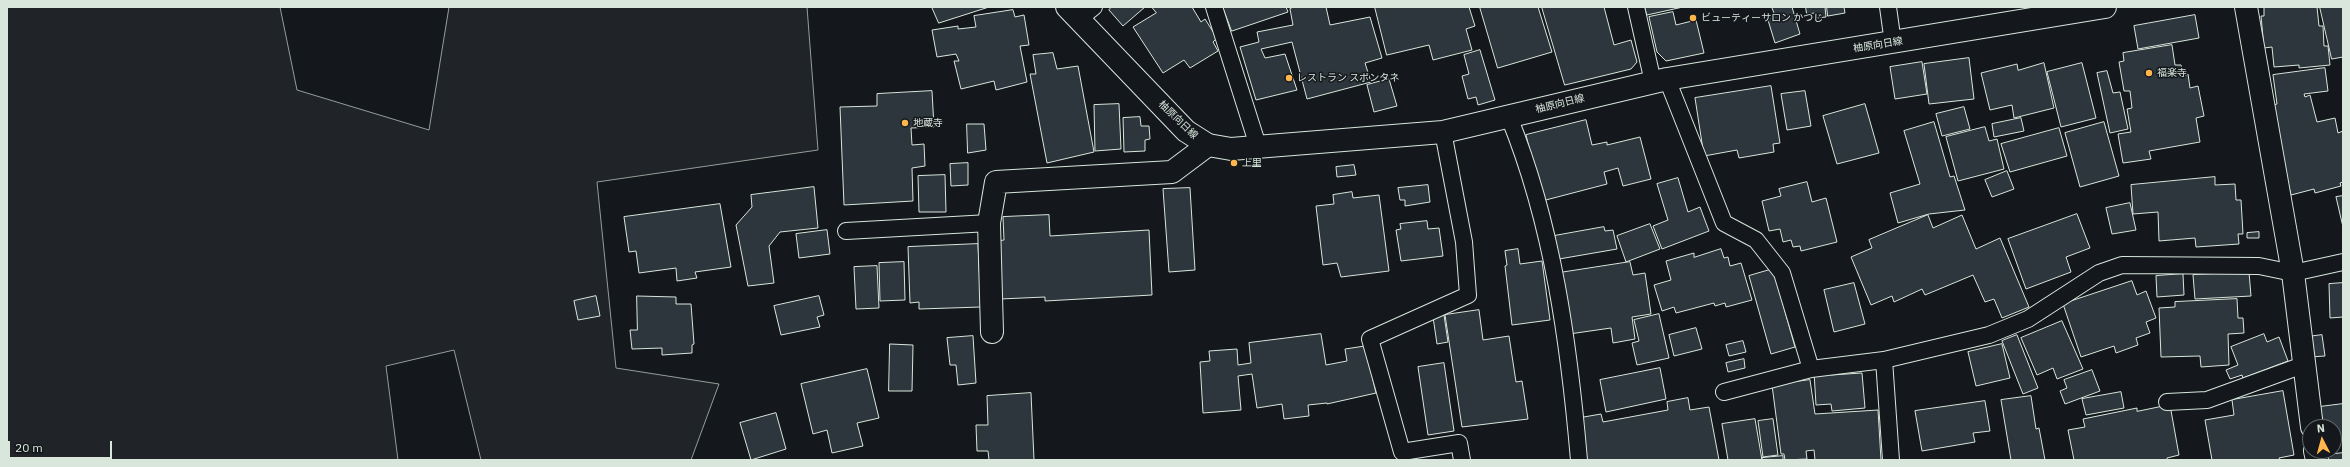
<!DOCTYPE html>
<html>
<head>
<meta charset="utf-8">
<style>
	body { margin:0 }
	#map { position:relative; width:2350px; height:467px; overflow:hidden; background:#14181c; font-family:"IBM Plex Sans",sans-serif }
	canvas { display:block }
	.frame { position:absolute; inset:0; border:8px solid #d8e6dc; pointer-events:none }
	.north { position:absolute; left:2302px; top:419px; width:40px; height:40px; box-sizing:border-box; background:#14181c; border:1px solid #626a69; border-radius:50%; rotate:354deg; font-size:11px; font-weight:700; line-height:16px; text-align:center; color:#d8e6dc }
	.north::after { content:''; display:block; margin:auto; width:14px; height:18px; background:#ffb74d; clip-path:polygon(50% 0,100% 100%,50% 72%,0 100%) }
	.scale { position:absolute; left:8px; top:441px; width:104px; height:18px; box-sizing:border-box; border:2px solid #d8e6dc; border-top:0; padding-left:5px; font-size:12px; line-height:14px; white-space:nowrap; color:#d8e6dc; -webkit-text-stroke:3px #14181c; paint-order:stroke }
</style>
</head>
<body>
<div id="map">
<canvas width="2350" height="467"></canvas>
<div class="frame"></div>
<div class="north">N</div>
<div class="scale">20 m</div>
</div>
<script>
const g = document.querySelector('canvas').getContext('2d');
g.lineJoin = 'round';
function fill(path, color) {
  g.fillStyle = color;
  g.fill(path, 'evenodd');
}
function stroke(path, color, width, dash) {
  g.strokeStyle = color;
  g.lineWidth = width;
  g.lineCap = dash ? 'butt' : 'round';
  g.setLineDash(dash || []);
  g.stroke(path);
}
function write(font, color, halo, rows, align = 'center') {
  g.font = font + ' "IBM Plex Sans","Noto Sans JP",sans-serif';
  g.lineWidth = 3;
  g.setLineDash([]);
  g.textBaseline = 'middle';
  g.strokeStyle = halo;
  g.fillStyle = color;
  for (const [text, x, y, turn = 0] of rows) {
    g.save();
    g.translate(x, y);
    g.rotate((+turn || 0) * Math.PI / 180);
    g.textAlign = isNaN(turn) ? turn : align;
    if (halo) g.strokeText(text, 0, 0);
    g.fillText(text, 0, 0);
    g.restore();
  }
}
const green = new Path2D(`
	M7 7H280L297 90 429 130 449 7H807L818 150 597 182 616 368 719 384 691 460H481L454 350 386 366 398 460H7Z`);
const building = new Path2D(`
	M932 7H989L939 23Z
	M1112 7H1145L1123 26 1109 10Z
	M1152 7H1192L1201 22 1205 19 1217 38 1213 42 1218 51 1190 68 1184 60 1163 73 1133 27 1156 13Z
	M1223 7H1286L1288 12 1232 31Z
	M1294 7H1326L1330 25 1370 17 1382 58 1365 63 1371 82 1307 99 1292 42 1261 49 1265 58 1285 54 1297 90 1256 100 1240 47 1259 42 1257 32 1293 25 1290 9Z
	M1375 7H1469L1475 26 1466 29 1472 50 1433 60 1429 45 1387 55Z
	M1480 7H1538L1552 52 1498 68Z
	M1542 7H1604L1614 45 1631 40 1637 62 1631 69 1565 85Z
	M1645 7H1683L1647 15Z
	M1772 7H1792L1800 34 1775 43 1767 17 1774 14Z
	M1806 7H1825L1826 17 1816 18 1815 13 1807 14Z
	M1827 7H1844L1845 13 1828 16Z
	M2277 7H2317L2319 26H2323L2324 46H2328L2330 65 2299 68V65L2274 67 2272 47 2264 48 2261 16H2264V8Z
	M2320 7H2343V57L2332 59Z
	M1013 10 1015 17 1024 15 1029 45 1020 46 1027 82 996 90 994 81 961 89 954 61H959L956 54 937 57 932 30 958 26V29L976 27 974 16Z
	M1673 12 1676 25 1696 20 1704 53 1666 61 1657 52 1649 17Z
	M2195 15 2199 38 2138 49 2134 26Z
	M2172 45 2175 65H2181L2184 76 2188 74 2190 88 2198 86 2204 116 2196 118 2200 142 2149 151 2151 159 2123 163 2118 134 2131 132 2127 109 2132 108 2130 91H2124L2119 62 2124 61 2123 53Z
	M1480 50 1495 100 1478 105 1476 97 1468 99 1462 76 1469 74 1464 55Z
	M1053 53 1057 69 1078 66 1094 152 1047 163 1030 74H1036L1033 55Z
	M1969 58 1974 99 1929 104 1924 64Z
	M1922 62 1927 94 1895 99 1890 67Z
	M2044 63 2054 108 2014 118 2012 105 1990 110 1981 73 2017 64 2018 70Z
	M2082 63 2096 118 2061 127 2047 72Z
	M2325 68 2328 91 2304 94 2305 97 2310 95 2317 122 2335 118 2338 133 2343 131V182L2340 183 2341 186 2315 193 2314 189 2291 195 2269 106 2277 104 2273 75Z
	M2107 71 2113 93 2120 92 2128 129 2110 133 2097 73Z
	M1389 79 1397 106 1374 112 1367 85Z
	M1771 86 1780 143 1773 144 1774 152 1739 158 1737 150 1704 156 1695 98Z
	M932 91 934 127 911 128 912 145 924 144 925 166 912 168 913 201 844 205 840 107 877 106V94Z
	M1805 91 1811 126 1787 130 1781 94Z
	M1119 104 1121 149 1095 151 1094 105Z
	M1865 104 1879 153 1837 164 1823 116Z
	M1964 107 1970 129 1942 136 1936 114Z
	M1140 117 1141 126H1149L1150 139 1145 140V151L1124 152 1123 118Z
	M2021 118 2024 131 1994 137 1992 124Z
	M1586 120 1592 145 1607 142V145L1640 137 1651 179 1623 186 1618 168 1604 172 1607 184 1542 201 1526 135Z
	M1934 122 1950 177 1954 176 1965 210 1929 214 1898 223 1890 193 1920 184 1904 131Z
	M2104 122 2119 176 2080 187 2065 133Z
	M967 124H984L986 150 968 153Z
	M1985 127 1989 141 1997 139 2004 169 1958 181 1946 137Z
	M2059 128 2067 156 2010 172 2001 144Z
	M968 163V185L951 186 950 164Z
	M1354 165 1356 175 1337 177 1336 167Z
	M2007 171 2014 189 1992 197 1985 180Z
	M945 175 946 212H919L918 176Z
	M2215 177V185L2235 184 2236 200H2241L2243 234H2238L2239 244 2196 247 2195 238 2159 241 2158 212 2133 214 2131 185Z
	M1678 178 1688 212 1700 207 1709 231 1662 249 1653 226 1668 220 1657 184Z
	M1807 182 1812 202 1826 198 1837 242 1801 251 1800 246 1793 247 1791 240 1783 242 1780 229 1769 231 1762 201 1781 196 1779 189Z
	M1428 185 1430 202 1405 206V200H1400L1398 188Z
	M814 187 818 228 780 232 769 246 774 283 748 286 736 225 752 207 751 195Z
	M1190 188 1195 270 1169 272 1163 189Z
	M1352 192 1353 198 1379 195 1389 271 1341 277 1337 263 1323 265 1316 206 1334 204 1333 195Z
	M2343 196V227L2336 197Z
	M2130 203 2136 230 2112 234 2106 208Z
	M720 204 731 267 695 272 697 278 677 281 676 268 639 273 636 251 629 252 624 217Z
	M2077 214 2090 248 2066 257 2071 272 2026 289 2008 239Z
	M1049 215 1050 236 1149 230 1152 295 1045 301V297L1000 299 997 241 1004 240 1003 217Z
	M1928 215 1933 228 1962 215 1976 249 2000 238 2029 307 2002 318 1994 299 1985 302 1973 275 1925 295 1922 289 1894 302 1892 296 1871 305 1851 257 1872 248 1869 240Z
	M1427 221 1428 229 1439 228 1443 256 1401 261 1396 230 1401 229 1400 224Z
	M1650 224 1660 249 1626 262 1617 236Z
	M1604 227 1605 231 1613 230 1617 249 1559 259 1554 236Z
	M827 230 830 254 799 258 796 234Z
	M2259 232V238H2247V233Z
	M978 244 981 307 919 309V302L910 303 908 247Z
	M1518 249 1520 264 1542 261 1550 320 1512 325 1505 266 1507 265 1505 251Z
	M1721 249 1724 258 1728 257 1730 266 1741 263 1752 300 1726 307 1725 303 1715 306 1714 303 1676 313 1674 307 1662 311 1654 285 1671 280 1666 261 1694 253V257Z
	M904 262 905 300 880 301 879 263Z
	M1630 262 1633 275 1645 273 1651 314 1632 317 1635 339 1613 343 1611 328 1569 334 1559 273Z
	M877 266 879 308 856 309 854 267Z
	M1773 269 1795 347 1771 354 1749 276Z
	M2249 272 2251 296 2195 299 2193 275Z
	M2183 274 2184 295 2157 297 2156 276Z
	M2132 281 2137 295 2146 291 2156 318 2146 322 2150 333 2136 338 2138 345 2116 353 2114 346 2081 357 2063 304Z
	M1854 283 1865 324 1834 332 1824 290Z
	M2343 283V317L2330 318 2329 284Z
	M596 296 600 316 578 320 574 301Z
	M637 296 676 297V304H691L694 344 692 345V353L662 355V348L632 349 630 330H637Z
	M819 296 824 315 817 317 820 327 781 335 774 306Z
	M2237 299 2238 318H2243L2244 333 2228 334 2229 365 2201 367 2200 356 2161 357 2159 308 2175 307V302Z
	M1479 310 1483 340 1509 336 1516 382 1522 381 1528 419 1462 427 1445 315Z
	M1659 314 1669 358 1637 365 1632 343 1639 341 1634 320Z
	M1444 315 1448 342 1437 344 1433 317Z
	M2062 321 2083 369 2057 379 2053 368 2037 375 2021 338Z
	M1696 328 1702 349 1674 356 1669 335Z
	M1321 334 1326 365 1347 361 1345 349 1365 346 1376 393 1327 404V403L1308 405 1309 416 1284 419 1282 404 1257 408 1252 374 1238 376 1241 410 1203 413 1200 362 1210 361 1209 351 1237 349 1238 365 1251 363 1249 343Z
	M2264 334 2267 342 2279 337 2288 361 2243 378 2242 375 2230 379 2226 370 2238 365 2231 347Z
	M2017 335 2038 388 2023 394 2002 341Z
	M2322 335 2325 356 2310 357 2307 337Z
	M973 336 976 383 958 385 956 365H950L947 338Z
	M1743 341 1746 352 1729 356 1726 345Z
	M890 344 913 345 912 391H889Z
	M2002 344 2010 378 1976 386 1968 352Z
	M1744 359 1745 368 1728 372 1726 363Z
	M1444 363 1454 431 1428 435 1418 367Z
	M1660 368 1666 399 1606 412 1600 380Z
	M867 369 879 418 857 423 863 446 832 453 827 430 813 434 801 384Z
	M2092 370 2100 391 2065 404 2060 391 2067 388 2064 380Z
	M1831 371V375L1862 373 1865 408 1832 411 1831 404 1816 405 1814 372Z
	M1810 380 1815 414 1878 410 1881 460H1815L1814 450 1806 451 1807 459 1785 460 1784 454H1781L1772 385Z
	M2283 391 2294 455 2279 458 2280 460H2212L2205 420 2234 415 2232 400Z
	M2121 392 2124 408 2086 415 2082 399Z
	M1031 393 1034 460H989L988 451H977L976 425H988L987 396Z
	M2031 396 2036 429 2039 428 2045 460H2011L2001 400Z
	M1688 398 1690 410 1709 407 1719 460H1586L1578 418 1601 414 1603 422 1668 410 1667 402Z
	M1985 401 1990 431 1973 433 1975 442 1922 451 1915 411Z
	M2343 404V438L2334 440V427H2322L2319 407Z
	M2170 405 2179 455 2167 458V460H2074L2068 430 2085 427 2083 419 2137 408V411Z
	M776 413 786 449 751 460 740 423Z
	M1755 419 1762 460H1728L1722 424Z
	M1773 419 1778 455 1763 457 1758 421Z
	M2343 453V460H2326V455Z
	M1783 456V460H1762V458Z`);
const lane = new Path2D(`
	M1214 7 1258 146
	M1636 7 1653 82
	M1888 7 1893 43
	M1079 19 1094 7
	M1667 79 1724 223 1756 240 1782 273 1811 369
	M1509 117C1553 225 1569 344 1579 460
	M1443 132 1464 242 1468 295 1370 339 1402 452 1459 443 1462 460
	M846 231 989 223
	M1884 360 1891 460
	M1724 392 1811 369 1884 360 1989 335 2028 319 2099 273 2122 265 2259 266 2293 273 2343 262
	M2167 402 2207 400 2303 365`);
const street = new Path2D(`
	M2246 7 2293 273 2312 427
	M992 332 989 223 996 182 1172 172 1208 145
	M2315 451 2317 460`);
const secondary = new Path2D(`
	M1067 7 1186 131 1208 145 1231 149 1443 132 1667 79 2105 7`);
const markers = [
	[1693,18,4,"#ffb74d"],
	[2149,73,4,"#ffb74d"],
	[1289,78,4,"#ffb74d"],
	[905,123,4,"#ffb74d"],
	[1234,163,4,"#ffb74d"]
];
const poiNames = [
	["ビューティーサロン かつじ",1701,18],
	["福楽寺",2157,73],
	["レストラン スポンタネ",1297,78],
	["地蔵寺",913,123],
	["上里",1242,163]
];
const streetNames = [
	["柚原向日線",1878,45,-9],
	["柚原向日線",1560,104,-14],
	["柚原向日線",1178,120,44]
];
fill(green, '#202428');
stroke(green, '#939e99', 1);
fill(building, '#2c363c');
stroke(building, '#d8e6dc', 1);
stroke(lane, '#d8e6dc', 18);
stroke(street, '#d8e6dc', 24);
stroke(secondary, '#d8e6dc', 24);
stroke(lane, '#14181c', 16);
stroke(street, '#14181c', 22);
stroke(secondary, '#14181c', 22);
for (const [x, y, r, color] of markers) {
  const dot = new Path2D();
  dot.arc(x, y, r, 0, 2 * Math.PI);
  g.fillStyle = color;
  g.fill(dot);
  stroke(dot, '#14181c', 1.5);
}
write('10px', '#d8e6dc', '#14181c', poiNames, 'left');
write('10px', '#d8e6dc', '#14181c', streetNames);
</script>
</body>
</html>
